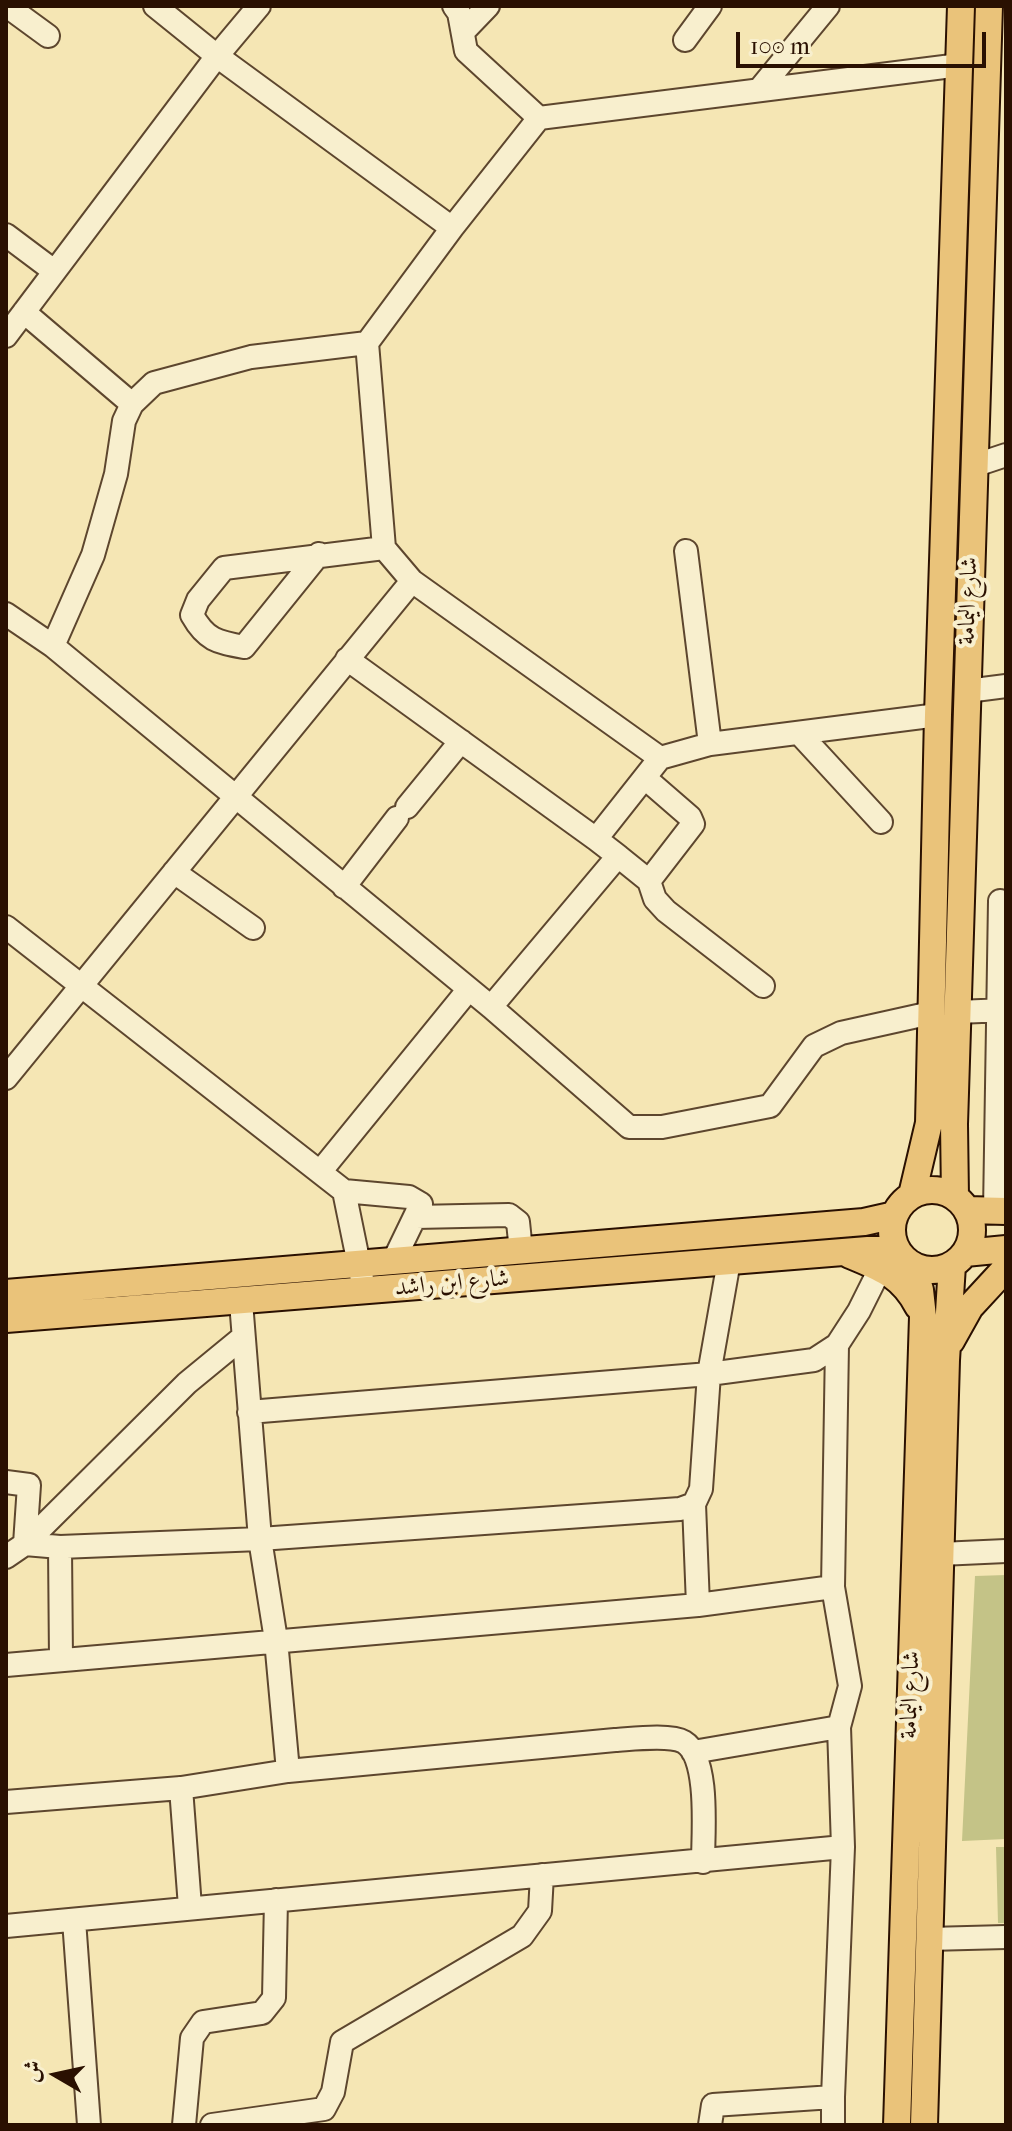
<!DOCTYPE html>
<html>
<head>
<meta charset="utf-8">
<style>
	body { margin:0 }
	#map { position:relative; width:1012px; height:2131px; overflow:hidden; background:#f5e6b4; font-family:"IM FELL French Canon",Amiri,serif }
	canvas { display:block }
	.frame { position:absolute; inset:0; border:8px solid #2a1001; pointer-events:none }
	.north { position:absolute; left:16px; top:2035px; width:80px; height:80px; -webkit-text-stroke:6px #f8efce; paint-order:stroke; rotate:279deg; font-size:22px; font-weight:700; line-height:32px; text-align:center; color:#2a1001 }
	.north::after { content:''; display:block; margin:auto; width:28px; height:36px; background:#2a1001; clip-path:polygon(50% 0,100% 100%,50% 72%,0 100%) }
	.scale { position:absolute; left:736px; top:32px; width:250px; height:36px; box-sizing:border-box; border:4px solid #2a1001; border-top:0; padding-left:10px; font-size:24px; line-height:28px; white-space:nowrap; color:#2a1001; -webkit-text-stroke:6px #f8efce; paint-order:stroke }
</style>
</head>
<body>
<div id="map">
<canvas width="1012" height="2131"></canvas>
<div class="frame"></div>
<div class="north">ش</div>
<div class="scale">100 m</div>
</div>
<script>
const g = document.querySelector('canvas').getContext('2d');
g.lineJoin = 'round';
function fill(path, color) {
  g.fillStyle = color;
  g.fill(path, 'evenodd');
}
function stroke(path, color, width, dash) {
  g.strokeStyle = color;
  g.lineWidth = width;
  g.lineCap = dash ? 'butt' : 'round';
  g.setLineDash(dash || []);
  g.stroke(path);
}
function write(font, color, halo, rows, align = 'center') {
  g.font = font + ' "IM FELL French Canon",Amiri,serif';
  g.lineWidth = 8;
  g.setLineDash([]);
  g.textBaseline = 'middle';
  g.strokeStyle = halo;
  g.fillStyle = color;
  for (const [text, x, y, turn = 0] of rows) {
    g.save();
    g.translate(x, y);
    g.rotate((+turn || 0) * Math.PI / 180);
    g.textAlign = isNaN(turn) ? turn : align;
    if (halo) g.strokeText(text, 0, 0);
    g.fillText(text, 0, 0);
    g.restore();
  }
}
const green = new Path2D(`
	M1006 1575V1839L962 1841 975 1576Z
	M996 1847H1006V1923H998Z`);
const minor = new Path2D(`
	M7 6 48 36
	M155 6 217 56 452 228
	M454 6 459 13 466 51 539 118
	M464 31 488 6
	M685 40 710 6
	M759 90 828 6
	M6 235 54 271
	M24 312 132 404
	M6 336 217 56 259 6
	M973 466 1006 455
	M686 551 710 744
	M319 554 244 647C217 642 206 640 192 615L198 600 224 568 384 548
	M6 614 53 646 491 1007 629 1127H662L770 1106 814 1046 841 1033 931 1013
	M53 646 93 555 116 474 124 421 132 404 154 383 251 357 367 343
	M347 659 596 839
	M967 691 1006 686
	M799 733 881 822
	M660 758 412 581 384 548 367 343 452 228 539 118 960 65
	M645 778 690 817 693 824 649 881
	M407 807 461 741
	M618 856 649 881 655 899 666 911 763 986
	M174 872 253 928
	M344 887 397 818
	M6 927 344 1191 362 1279
	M491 1007 618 856 596 839 660 758 710 744 938 715
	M957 1012 1006 1010
	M6 1078 412 581
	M320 1172 469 989
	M344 1191 409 1197 421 1204 393 1262
	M995 1211 1000 901
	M416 1217 509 1215 518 1222 521 1251
	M241 1302 260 1539 276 1640 288 1771
	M249 1412 709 1374 814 1360 837 1345 859 1311 881 1267
	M6 1482 29 1485 25 1544 60 1547 260 1539 680 1509 694 1504 701 1489 709 1374 729 1261
	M694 1504 698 1605
	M60 1547 61 1660
	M940 1554 1006 1551
	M6 1557 25 1544 187 1383 243 1337
	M6 1665 698 1605 833 1587
	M693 1752 839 1727
	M181 1788 190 1907
	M6 1802 181 1788 288 1771 615 1740C632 1739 670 1734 684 1742 710 1758 703 1834 703 1862
	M74 1920 89 2125
	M6 1926 843 1847
	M929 1939 1006 1937
	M833 2097 843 1847 839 1727 850 1686 833 1587 837 1345
	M184 2125 192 2038 203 2022 262 2013 274 1998 276 1900
	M212 2125 324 2109 333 2092 342 2042 522 1936 540 1911 542 1875
	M710 2125 713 2105 833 2097V2125`);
const major = new Path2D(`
	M892 1230a40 40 0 1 1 80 0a40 40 0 1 1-80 0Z
	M912 1195 929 1123 938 715 961 6
	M955 1197 954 1124 989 6
	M967 1210 1006 1211
	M965 1253 1006 1249
	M850 1255C881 1268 902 1275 918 1306
	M6 1293 864 1222 895 1215
	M6 1319 868 1250H897
	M951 1341 970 1307 1006 1268
	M897 2125 923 1317 920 1290 913 1265
	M924 2125 946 1360 952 1265`);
const streetNames = [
	["شارع اليمامة",969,601,-88],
	["شارع ابن راشد",452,1284,-5],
	["شارع اليمامة",911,1695,-88]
];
fill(green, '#c4c387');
stroke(minor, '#5d462e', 26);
stroke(major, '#2a1001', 30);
stroke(minor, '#f8efce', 22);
stroke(major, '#eac37a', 26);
write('24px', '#2a1001', '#f8efce', streetNames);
</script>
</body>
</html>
